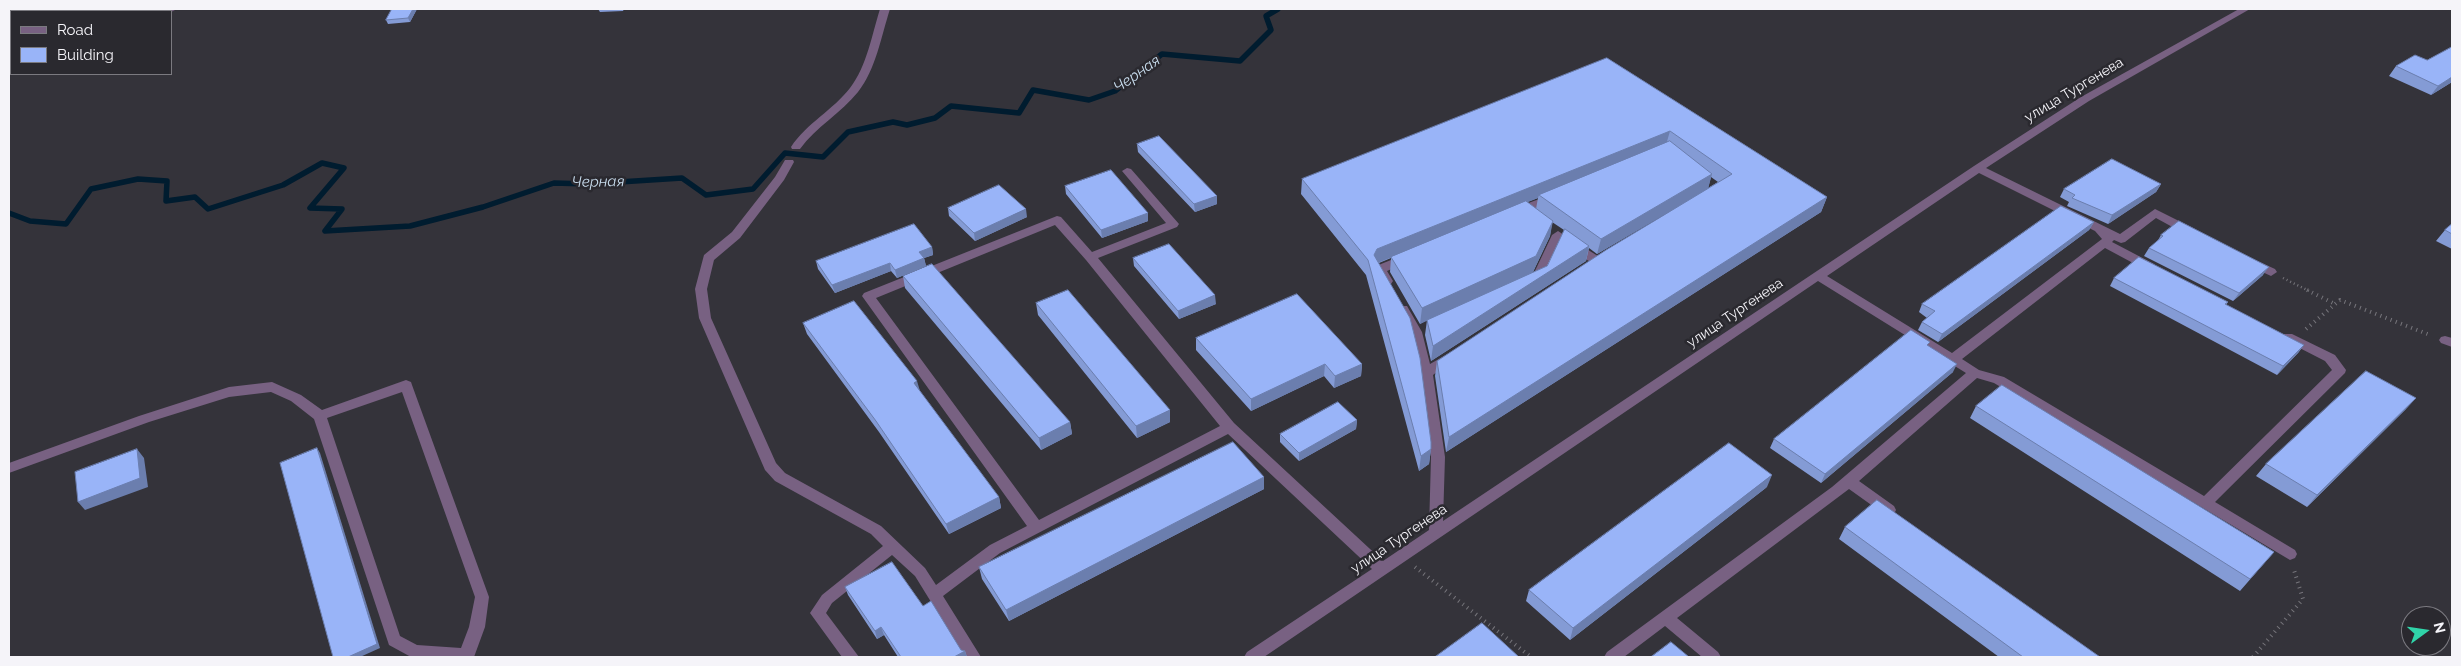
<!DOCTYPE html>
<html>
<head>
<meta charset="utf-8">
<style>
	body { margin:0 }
	#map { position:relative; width:2461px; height:666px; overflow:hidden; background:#34333a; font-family:Raleway,sans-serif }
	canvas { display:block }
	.frame { position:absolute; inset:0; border:10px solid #f5f4f9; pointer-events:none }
	.legend { position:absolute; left:10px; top:10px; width:162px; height:65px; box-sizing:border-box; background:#2a292f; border:1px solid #7b7a80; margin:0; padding:6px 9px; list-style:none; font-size:15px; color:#f5f4f9 }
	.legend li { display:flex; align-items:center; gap:10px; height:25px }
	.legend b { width:25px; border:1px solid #7b7a80 }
	.north { position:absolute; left:2401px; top:606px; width:50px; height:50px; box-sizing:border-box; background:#2a292f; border:1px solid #7b7a80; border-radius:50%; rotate:76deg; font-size:14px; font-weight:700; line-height:20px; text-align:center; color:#f5f4f9 }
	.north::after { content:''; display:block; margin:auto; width:18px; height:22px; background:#30d4a9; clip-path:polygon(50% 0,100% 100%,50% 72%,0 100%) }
</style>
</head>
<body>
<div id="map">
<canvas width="2461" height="666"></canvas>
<div class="frame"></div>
<ul class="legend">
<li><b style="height:6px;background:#786182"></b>Road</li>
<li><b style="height:14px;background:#99b4f8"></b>Building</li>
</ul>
<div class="north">N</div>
</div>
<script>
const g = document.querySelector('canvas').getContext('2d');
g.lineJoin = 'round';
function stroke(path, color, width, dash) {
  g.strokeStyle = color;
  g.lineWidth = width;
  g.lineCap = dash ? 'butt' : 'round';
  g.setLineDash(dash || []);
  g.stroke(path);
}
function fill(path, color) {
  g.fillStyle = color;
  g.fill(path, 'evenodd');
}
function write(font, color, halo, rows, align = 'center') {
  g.font = font + ' Raleway,sans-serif';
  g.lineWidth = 5;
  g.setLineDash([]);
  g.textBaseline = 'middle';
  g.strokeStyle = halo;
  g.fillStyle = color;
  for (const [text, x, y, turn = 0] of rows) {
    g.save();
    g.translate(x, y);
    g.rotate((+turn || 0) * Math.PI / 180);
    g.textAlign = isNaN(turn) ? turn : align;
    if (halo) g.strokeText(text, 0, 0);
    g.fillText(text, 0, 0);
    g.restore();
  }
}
const stream = new Path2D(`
	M9 213 30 221 66 224 91 189 138 179 167 181 166 201 195 197 208 209 283 185 322 163 344 168 310 208 342 209 325 231 410 226 483 207 554 183 588 184 682 178 706 195 753 189 785 153 823 157 848 132 893 122 907 125 935 118 951 106 1019 113 1033 90 1089 100 1115 91 1162 54 1240 61 1271 30 1266 16 1278 9`);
const pathFar1 = new Path2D(`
	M2283 278 2309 291`);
const path = new Path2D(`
	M2307 290 2335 304
	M2306 329 2340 300 2430 335
	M1415 567 1531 657
	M2253 657 2303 599 2294 570`);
const minor = new Path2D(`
	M140 9H177L171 12 137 11Z
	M880 9H890C881 37 876 69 858 92 841 113 816 127 800 149H792L791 147C807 123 833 110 850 88 867 66 872 34 880 9Z
	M2239 9H2250L2089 101 1986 168 2120 234 2155 209 2195 229 2197 232 2195 235H2187L2156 218 2125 242 2121 243 2114 240 2112 242 2154 264 2156 267 2154 270H2146L2105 248 1962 359 1979 370 2004 377 2204 496 2332 370 2325 361 2284 340 2282 337 2284 334H2292L2335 355 2346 370 2345 373 2215 502 2295 550 2297 554 2295 558 2290 560 1994 383 1977 378 1859 481 1894 506 1896 510 1894 514 1889 516 1884 514 1849 489 1677 618 1718 652 1721 657H1702L1665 626 1624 657H1604L1607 652 1832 487 1966 373 1818 281 1264 657H1244L1247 652 1372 569 1228 434 1000 553 943 596 981 657H965L915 576 892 555 832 603 826 613 859 657H842L810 613 822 595 883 546 871 534 775 481 765 470 699 318 695 289 704 255 732 232 775 177 785 160H793L794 162 784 180 740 238 714 260 707 289 711 318 776 463 785 473 881 526 925 568 936 585 990 545 1027 526 862 296 864 293 1057 216 1061 217 1092 252 1166 223 1122 171 1127 168 1131 169 1179 224 1177 227 1098 258 1234 423 1383 561 1429 530 1431 457 1420 373 1410 332 1397 309 1399 306H1407L1422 332 1430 364 1451 352 1457 356 1433 375 1445 457 1443 521 1974 166 2081 97ZM1979 173 2095 231 2102 239 1952 353 1827 276ZM1055 225 1086 260 1220 426 1039 520 876 298Z
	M9 19H11V25H9Z
	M1553 194 1557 195 1559 197 1557 199 1520 215H1512L1510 212 1512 209Z
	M1558 231 1564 235 1543 279 1532 283 1528 282 1526 279 1534 273 1552 235Z
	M1574 241 1601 258 1603 261 1601 264H1593L1570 248 1568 245Z
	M1406 254 1412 258 1410 261 1387 271 1393 281 1391 284H1383L1374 269 1376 266Z
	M2251 258 2275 269 2277 272 2271 276 2247 265 2245 262Z
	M2445 336 2452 338V347L2441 343 2439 340 2441 337Z
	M406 380 411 382 412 385 489 597 485 627 474 657H411L389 645 314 419 291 401 271 392 229 397 149 422 9 473V463L139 416 229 387 272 382 301 395 322 410ZM402 392 475 597 469 627 461 648 417 645 400 636 327 418Z`);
const wall = new Path2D(`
	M392 9H417L410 22 388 24 386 20Z
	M598 9H624L623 11 600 12Z
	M1607 58 1827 197 1821 212 1446 452 1435 376 1437 361 1682 204 1597 254 1589 248 1586 261 1431 361 1425 335 1427 320 1420 324 1390 272 1391 258 1379 263 1431 449 1429 464 1419 471 1366 275 1301 194 1302 179ZM1711 177 1718 182 1708 188ZM1538 198 1536 209 1527 202ZM1552 222 1564 230 1547 266 1462 304 1533 272 1550 236Z
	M2427 60 2452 82 2431 95 2389 76 2396 66Z
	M1137 144 1217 204 1195 212 1138 152Z
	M2161 184 2156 192 2108 224 2067 206 2069 202 2060 197 2064 189Z
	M1065 186 1148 213V221L1102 238 1066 194Z
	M948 208 1027 217 975 241 949 216Z
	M2094 222 2089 230 1938 342 1918 330 1922 322 1927 318 1919 312 1922 304Z
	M2452 224V249L2436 241 2445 230Z
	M2161 235 2263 275 2233 301 2144 256 2149 248 2157 242Z
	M932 247 933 255 924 258 926 266 897 278 891 271 835 293 818 269 816 261Z
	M1133 258 1216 304 1179 319 1134 266Z
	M903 276 1070 422 1072 434 1041 450 905 288Z
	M2114 278 2228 302 2226 305 2304 345 2298 353 2277 375 2110 286Z
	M1036 303 1170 422 1137 438 1038 315Z
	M803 323 999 497 1001 508 949 534 879 432 807 334Z
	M1196 338 1362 364 1361 376 1334 388 1324 376 1251 411 1196 350Z
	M1928 346 1953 372 1821 483 1770 448 1774 439Z
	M2416 398 2405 410 2307 507 2256 476 2266 464Z
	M1976 406 2274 552 2240 591 1970 418Z
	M1357 420 1356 429 1299 461 1280 442V434Z
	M1264 477V489L1009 621 982 579 979 567Z
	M1767 487 1570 640 1526 601 1529 590Z
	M1845 527 2100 657H1999L1839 539Z
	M845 587 923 606 961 650 965 651 967 657H898L884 635 877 639 848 595Z`);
const shadedWall = new Path2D(`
	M413 9H417L410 22 408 18Z
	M11 33V41L9 44V36Z
	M2452 77V82L2431 95 2438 86Z
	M1670 131 1666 145 1539 195 1538 198 1375 264 1374 255 1377 249Z
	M1712 174 1708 189 1597 254 1601 239Z
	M2161 184 2156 192 2108 224 2112 215Z
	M1217 196V204L1195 212 1194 204Z
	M1827 197 1821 212 1446 452 1449 437Z
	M1026 209 1027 217 975 241 974 233Z
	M1148 213V221L1102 238 1101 230Z
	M1553 221 1550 236 1533 272 1420 324 1422 308Z
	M2094 222 2089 230 1938 342 1942 334Z
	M1589 246 1586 261 1431 361 1433 346Z
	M932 247 933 255 924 258 926 266 897 278 895 270 919 252Z
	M890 263 891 271 835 293 832 285Z
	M2269 267 2263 275 2233 301 2239 293Z
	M1215 295 1216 304 1179 319 1178 311Z
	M2304 345 2298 353 2277 375 2283 366Z
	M1325 364 1324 376 1251 411V399Z
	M1362 364 1361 376 1334 388 1335 376Z
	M1957 364 1953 372 1821 483 1825 474Z
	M917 381 920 391 914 383Z
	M2416 398 2405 410 2307 507 2317 495Z
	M1170 410V422L1137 438 1136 426Z
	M1357 420 1356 429 1299 461V453Z
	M1070 422 1072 434 1041 450 1039 438Z
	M317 448 320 453 380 648 360 657H348Z
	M137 449 144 458 148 487 85 510 78 502Z
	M1431 449 1429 464 1419 471 1421 456Z
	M1772 475 1767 487 1570 640 1573 628Z
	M1264 477V489L1009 621 1006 610Z
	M999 497 1001 508 949 534 946 524Z
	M881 627 884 635 877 639 875 631Z
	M965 651 967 657H954Z`);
const building = new Path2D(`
	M392 9H413L408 18 386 20Z
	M9 23H11V33L9 36Z
	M2452 47V77L2438 86 2396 66 2415 55 2427 60Z
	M1607 58 1827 197 1449 437 1437 361 1606 250 1732 174 1670 131 1377 249 1374 255 1410 318 1420 358 1431 442V449L1421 456 1368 260 1302 179Z
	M1159 136 1217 196 1194 204 1137 144Z
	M1670 141 1712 174 1601 239 1539 195Z
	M2112 159 2161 184 2112 215 2072 198 2075 195 2064 189Z
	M1111 170 1148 213 1101 230 1065 186Z
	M999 185 1026 209 974 233 948 208Z
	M1526 201 1553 221 1536 256 1422 308 1391 257Z
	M2061 206 2094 222 1942 334 1922 322 1935 311 1922 304Z
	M2179 221 2269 267 2239 293 2149 248 2163 236 2161 235Z
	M914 224 932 247 919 252 924 258 895 270 890 263 832 285 816 261Z
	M2452 224V234L2445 230Z
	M1565 229 1589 246 1433 346 1427 320 1547 266Z
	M1169 244 1215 295 1178 311 1133 258Z
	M2139 257 2228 302 2225 304 2304 345 2283 366 2114 278Z
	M932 264 1070 422 1039 438 903 276Z
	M1068 290 1170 410 1136 426 1036 303Z
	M1297 294 1362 364 1335 376 1325 364 1251 399 1196 338Z
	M854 301 917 381 914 383 999 497 946 524 876 421 803 323Z
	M1911 330 1930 342 1927 345 1957 364 1825 474 1774 439Z
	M2366 371 2416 398 2317 495 2266 464Z
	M2002 385 2274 552 2250 579 1976 406Z
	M1338 402 1357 420 1299 453 1280 434Z
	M1233 442 1264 477 1006 610 979 567Z
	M1729 443 1772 475 1573 628 1529 590Z
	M317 448 377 644 348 657H333L280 463Z
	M137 449 140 478 78 502 75 472Z
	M1877 500 2100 657H2023L1845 527Z
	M892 562 923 606 931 601 961 650 965 651 954 657H901L881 627 875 631 845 587Z
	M1482 623 1519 657H1435Z
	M1671 642 1689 657H1651Z`);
const streetNames = [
	["улица Тургенева",2074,90,-31],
	["улица Тургенева",1735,313,-34],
	["улица Тургенева",1399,539,-34]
];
const waterNames = [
	["Черная",1137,74,-35],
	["Черная",598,182,-1]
];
stroke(stream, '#001c2f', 5.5);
stroke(pathFar1, '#76757b', 2.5, [1, 3]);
stroke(path, '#76757b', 4, [1, 4.5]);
fill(minor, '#786182');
fill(wall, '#849bd5');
fill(shadedWall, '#6b7eae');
fill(building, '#99b4f8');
stroke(building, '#6b7eae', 1);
write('14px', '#f5f4f9', '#2a292f', streetNames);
write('italic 15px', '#c9ddee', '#2a292f', waterNames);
</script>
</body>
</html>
